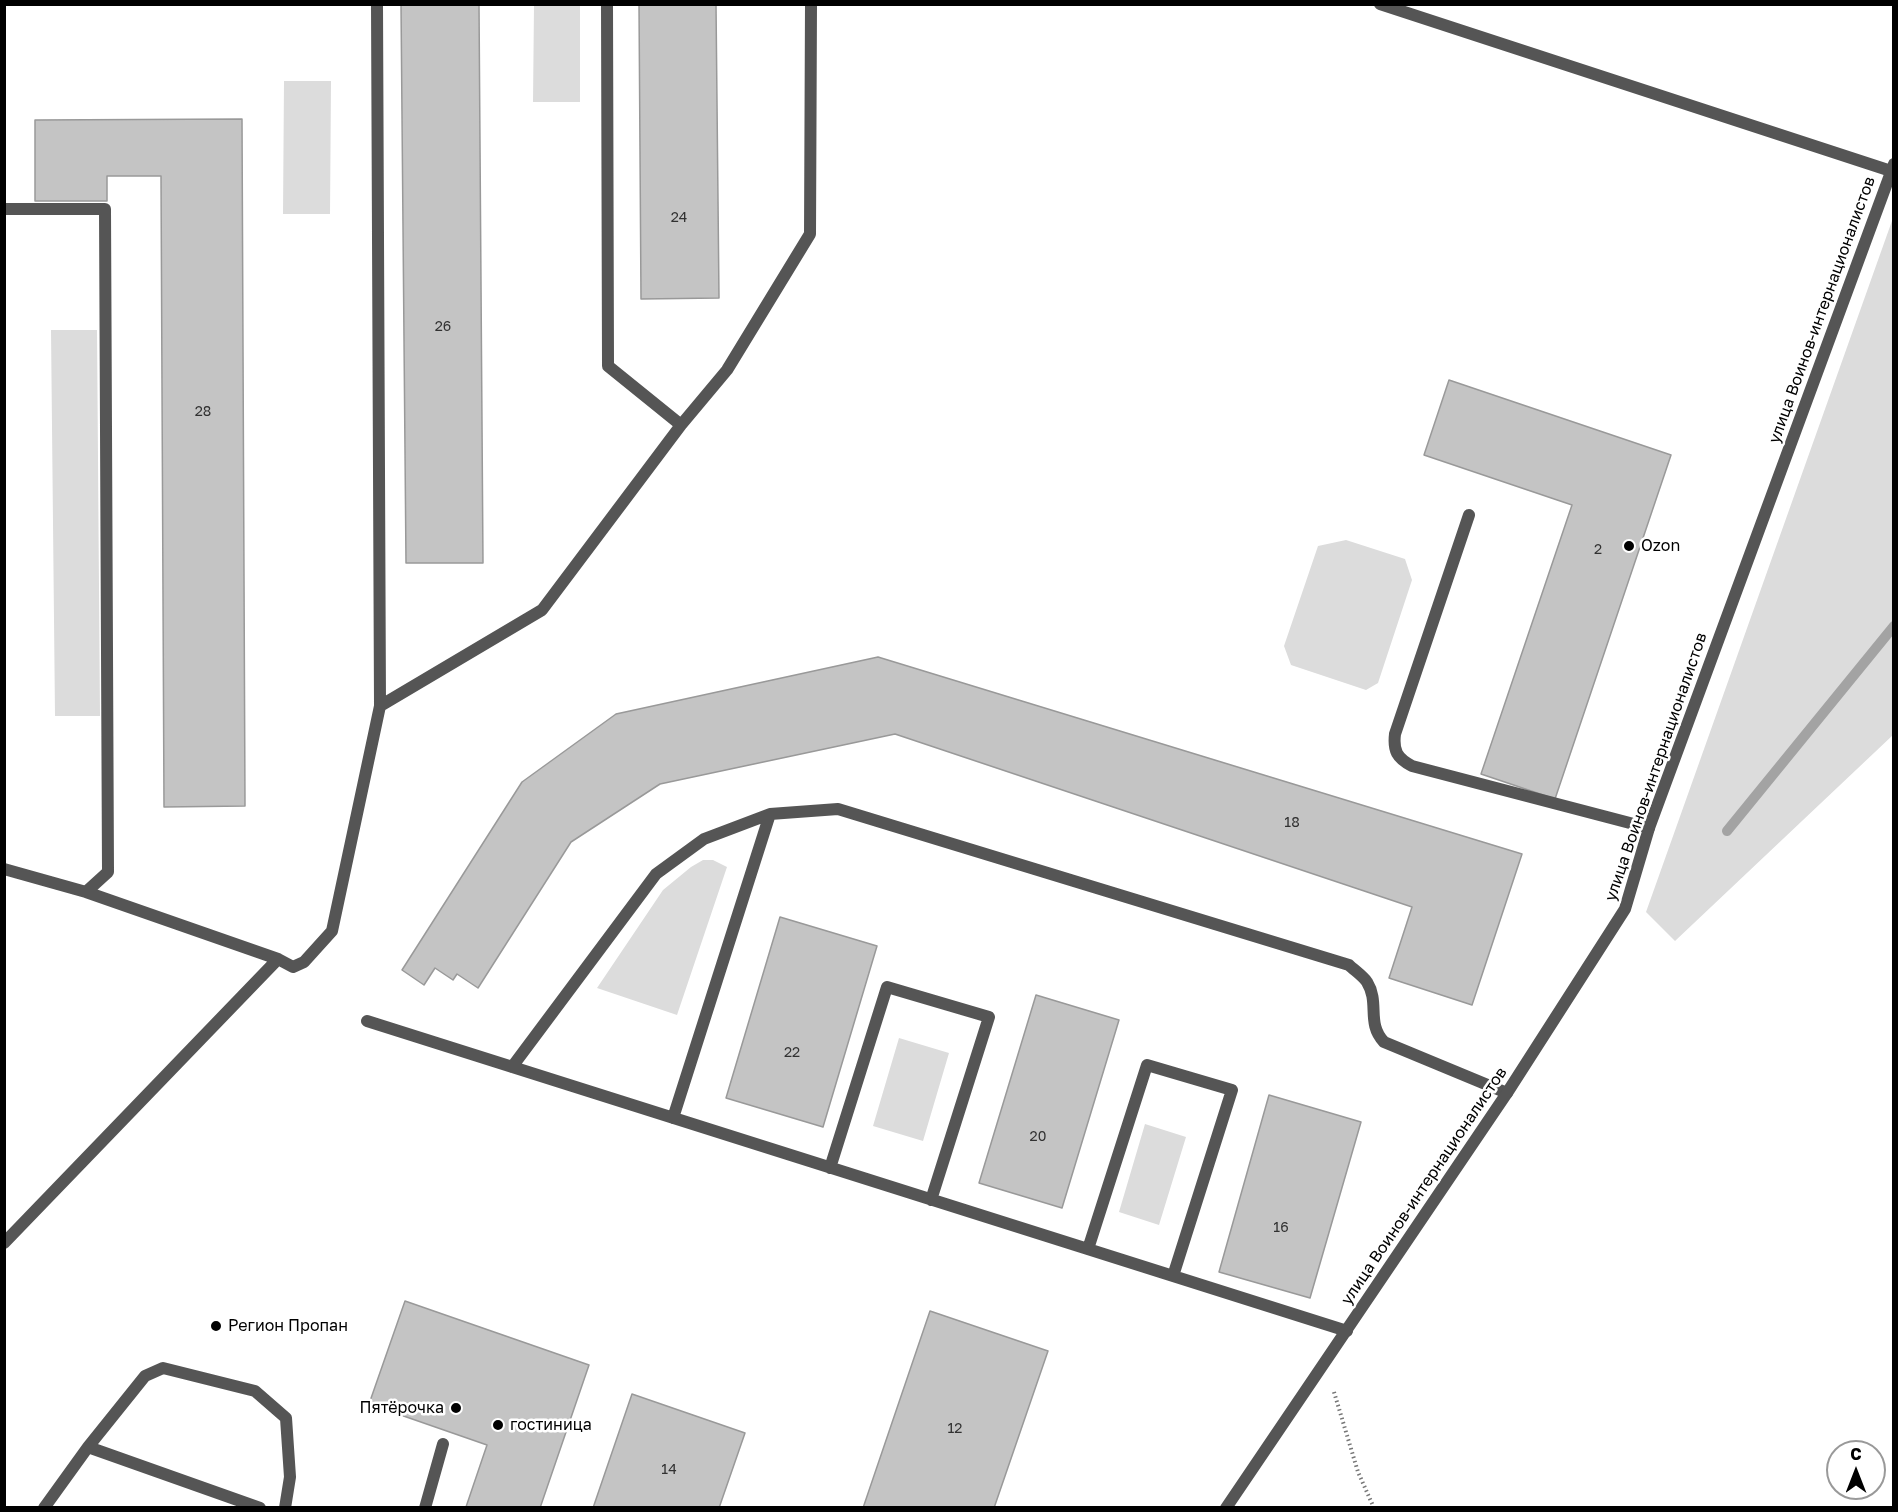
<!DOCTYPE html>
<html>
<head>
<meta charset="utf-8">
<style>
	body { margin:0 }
	#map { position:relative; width:1898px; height:1512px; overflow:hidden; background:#fff; font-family:"Golos Text",sans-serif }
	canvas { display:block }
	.frame { position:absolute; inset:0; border:6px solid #000; pointer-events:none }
	.north { position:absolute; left:1826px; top:1440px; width:60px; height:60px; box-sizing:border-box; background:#fff; border:2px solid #999; border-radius:50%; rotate:0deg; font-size:16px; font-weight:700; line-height:24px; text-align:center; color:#000 }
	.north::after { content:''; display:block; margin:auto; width:21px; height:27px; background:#000; clip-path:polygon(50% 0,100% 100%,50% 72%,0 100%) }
</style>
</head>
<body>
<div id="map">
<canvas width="1898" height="1512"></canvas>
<div class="frame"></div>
<div class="north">С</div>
</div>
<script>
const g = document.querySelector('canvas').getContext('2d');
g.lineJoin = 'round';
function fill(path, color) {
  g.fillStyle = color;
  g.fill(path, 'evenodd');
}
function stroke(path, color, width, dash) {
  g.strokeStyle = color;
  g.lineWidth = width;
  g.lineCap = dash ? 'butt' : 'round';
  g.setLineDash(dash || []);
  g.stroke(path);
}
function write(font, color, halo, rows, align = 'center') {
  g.font = font + ' "Golos Text",sans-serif';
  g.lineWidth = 5;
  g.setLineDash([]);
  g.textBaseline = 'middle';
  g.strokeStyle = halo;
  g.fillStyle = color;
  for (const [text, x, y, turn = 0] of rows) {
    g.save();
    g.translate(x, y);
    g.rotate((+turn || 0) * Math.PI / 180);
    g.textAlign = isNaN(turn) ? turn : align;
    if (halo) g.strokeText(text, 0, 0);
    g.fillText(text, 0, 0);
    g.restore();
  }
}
const green = new Path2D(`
	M534 5H580V102H533Z
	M284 81H331L330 214H283Z
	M1893 218V735L1675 941 1646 912Z
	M97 330 100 716H55L51 330Z
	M1346 540 1405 559 1412 580 1378 683 1366 690 1291 665 1284 646 1318 546Z
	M703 860H713L727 867 677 1015 597 988 663 890 691 867Z
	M899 1038 949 1053 923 1141 873 1126Z
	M1145 1124 1186 1137 1159 1225 1119 1212Z`);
const stream = new Path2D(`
	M1727 831 1894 626`);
const building = new Path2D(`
	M401 4H479L483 563H406Z
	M639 4H716L719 298 641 299Z
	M242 119 245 806 164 807 161 176H107V201H35V120Z
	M1449 380 1671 455 1555 799 1481 774 1572 505 1424 455Z
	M878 657 1522 854 1472 1005 1389 978 1412 907 895 734 660 784 571 842 478 988 457 974 453 980 435 968 424 985 402 970 522 782 616 714Z
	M780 917 877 946 823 1127 726 1098Z
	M1036 995 1119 1020 1062 1208 979 1183Z
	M1269 1095 1361 1122 1310 1298 1219 1272Z
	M405 1301 589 1365 540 1508 466 1507 487 1445 369 1404Z
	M930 1311 1048 1351 994 1508H863Z
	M632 1394 745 1433 719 1508H593Z`);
const path = new Path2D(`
	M1334 1392 1358 1472 1374 1508`);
const service = new Path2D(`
	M377 4 380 706
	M607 4 608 366 681 425
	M1380 4 1891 171
	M4 209H105L108 872 86 892 4 869
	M1469 515 1395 734C1393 751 1397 758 1412 766L1649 828
	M278 959 293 967 304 962 332 931 380 706 542 610 681 425 727 370 810 234 811 4
	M367 1021 1347 1331
	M512 1067 656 874 704 839 770 814 838 809 1349 965C1354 970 1363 976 1367 982 1380 1003 1366 1023 1384 1042L1507 1093
	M673 1118 770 814
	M830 1168 887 987 989 1017 931 1200
	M4 1243 278 959 86 892
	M1088 1249 1147 1065 1232 1090 1173 1276
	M88 1447 260 1508
	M44 1508 88 1447 145 1376 163 1368 255 1391 286 1418 290 1477 285 1508
	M425 1508 443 1444`);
const minor = new Path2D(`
	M1226 1508 1507 1093 1625 909 1649 828 1894 164`);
const markers = [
	[1629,546,6,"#000"],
	[216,1326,6,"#000"],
	[456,1408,6,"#000"],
	[498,1425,6,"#000"]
];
const numberNames = [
	["24",679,218],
	["26",443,327],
	["28",203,412],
	["2",1598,550],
	["18",1292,823],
	["22",792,1053],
	["20",1038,1137],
	["16",1281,1228],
	["12",955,1429],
	["14",669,1470]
];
const streetNames = [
	["улица Воинов-интернационалистов",1822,310,-70],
	["улица Воинов-интернационалистов",1656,767,-71],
	["улица Воинов-интернационалистов",1424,1186,-56]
];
const poiNames = [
	["Ozon",1641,546],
	["Регион Пропан",228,1326],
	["Пятёрочка",444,1408,"right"],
	["гостиница",510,1425]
];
fill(green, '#dcdcdc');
stroke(stream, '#a3a3a3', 10);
fill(building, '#c4c4c4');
stroke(building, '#999', 1.5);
stroke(path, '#777', 4, [1.5, 3]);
stroke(service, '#555', 12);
stroke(minor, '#555', 12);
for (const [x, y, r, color] of markers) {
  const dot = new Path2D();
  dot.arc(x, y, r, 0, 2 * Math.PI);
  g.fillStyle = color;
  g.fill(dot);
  stroke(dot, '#fff', 2);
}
write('14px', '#313131', null, numberNames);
write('16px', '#000', '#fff', streetNames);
write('16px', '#000', '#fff', poiNames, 'left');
</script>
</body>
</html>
